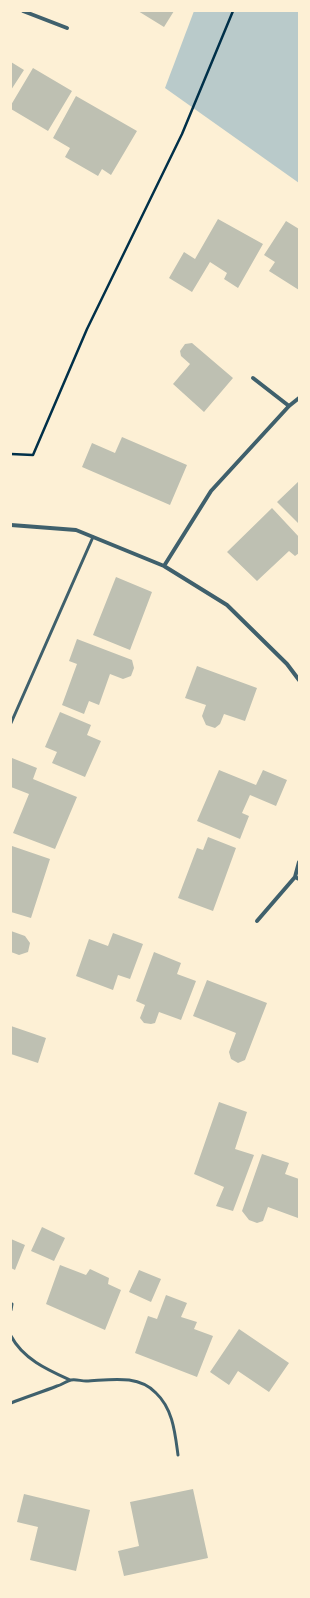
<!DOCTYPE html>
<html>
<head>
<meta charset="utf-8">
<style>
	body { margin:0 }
	#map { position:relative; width:310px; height:1598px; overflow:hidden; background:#fdf0d5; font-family:Barlow,sans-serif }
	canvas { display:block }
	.frame { position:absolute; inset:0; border:12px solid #fdf0d5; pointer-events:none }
</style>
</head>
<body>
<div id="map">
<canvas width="310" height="1598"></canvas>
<div class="frame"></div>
</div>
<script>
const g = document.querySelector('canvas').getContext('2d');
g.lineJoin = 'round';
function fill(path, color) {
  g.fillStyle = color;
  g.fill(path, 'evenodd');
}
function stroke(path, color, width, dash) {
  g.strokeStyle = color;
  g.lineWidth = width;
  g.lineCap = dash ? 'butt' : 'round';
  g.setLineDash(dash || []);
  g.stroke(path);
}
const green = new Path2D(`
	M194 11H299V183L165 88Z`);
const building = new Path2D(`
	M138 11H174L164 27Z
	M11 62 24 70 11 90Z
	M33 68 72 91 48 131 11 109V105Z
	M76 96 137 131 111 175 102 169 98 176 65 157 70 148 53 138Z
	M218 219 263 244 238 288 224 279 227 273 210 262 192 292 169 278 184 252 195 259Z
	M286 221 299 229V290L269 271 275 262 264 255Z
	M192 343 233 378 204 412 173 384 190 364 181 356 180 351 185 344Z
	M122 437 187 465 170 505 82 467 92 443 115 453Z
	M299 481V524L277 502Z
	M272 508 299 537V553L295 556 289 551 257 581 227 552Z
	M116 577 152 592 130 650 93 635Z
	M77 639 132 660 134 668 131 676 123 679 110 674 99 705 89 701 84 714 62 705 77 664 69 661Z
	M197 666 257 688 245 721 224 714 220 724 215 728 206 725 202 716 206 705 185 698Z
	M60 712 91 725 87 735 101 741 85 777 52 763 57 752 45 747Z
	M12 758 37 768 33 779 77 797 55 849 13 833 29 794 11 787V761Z
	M219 770 256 785 263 770 287 780 276 806 250 795 242 813 249 816 240 839 197 821Z
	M208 837 236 848 213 911 178 898 197 848 203 850Z
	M12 846 50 859 31 918 11 912Z
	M11 931 25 936 30 943 28 952 19 955 11 952Z
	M113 933 143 944 130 979 118 975 113 990 76 976 89 939 108 946Z
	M154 952 181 963 177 974 196 981 181 1020 159 1012 155 1023 151 1024 144 1023 140 1018 145 1005 136 1001Z
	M207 980 267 1003 245 1060 238 1063 231 1059 229 1052 236 1033 193 1016Z
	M11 1026 46 1038 38 1063 11 1054Z
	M219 1102 247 1112 235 1149 254 1155 233 1211 216 1206 224 1187 194 1174Z
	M262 1154 289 1163 285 1174 299 1179 298 1218 268 1207 263 1221 257 1223 249 1220 242 1211Z
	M42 1227 65 1238 54 1261 31 1251Z
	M11 1239 25 1245 15 1270 11 1268Z
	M60 1265 86 1275 90 1269 109 1278 108 1284 121 1290 105 1330 46 1304Z
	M139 1270 161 1279 151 1302 129 1292Z
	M166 1295 187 1303 181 1317 197 1322 194 1329 213 1336 197 1377 135 1353 148 1316 157 1319Z
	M239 1329 289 1363 269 1392 238 1371 229 1385 210 1372Z
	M193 1489 208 1558 124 1576 118 1551 139 1546 130 1502Z
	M24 1494 90 1510 76 1571 30 1560 38 1527 17 1522Z`);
const path = new Path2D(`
	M11 454 33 455 87 329 182 134 233 11`);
const service = new Path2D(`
	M11 723 93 537
	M11 1310 12 1304
	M11 1336C23 1359 48 1370 70 1380
	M11 1403C26 1397 42 1392 57 1386 62 1385 66 1381 71 1380 76 1379 81 1381 86 1381 110 1380 138 1374 156 1393 173 1409 175 1433 178 1455`);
const minor = new Path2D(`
	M23 11 67 28
	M253 378 289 406
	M11 525 76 530 164 566 227 605 287 664 299 680
	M164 566 211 491 289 406 299 398
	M299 862 295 877 299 879
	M257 921 295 877`);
fill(green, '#b9caca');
fill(building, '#bec0b2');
stroke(path, '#003049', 2.5);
stroke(service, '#3f606c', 3);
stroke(minor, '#3f606c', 4);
</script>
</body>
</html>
